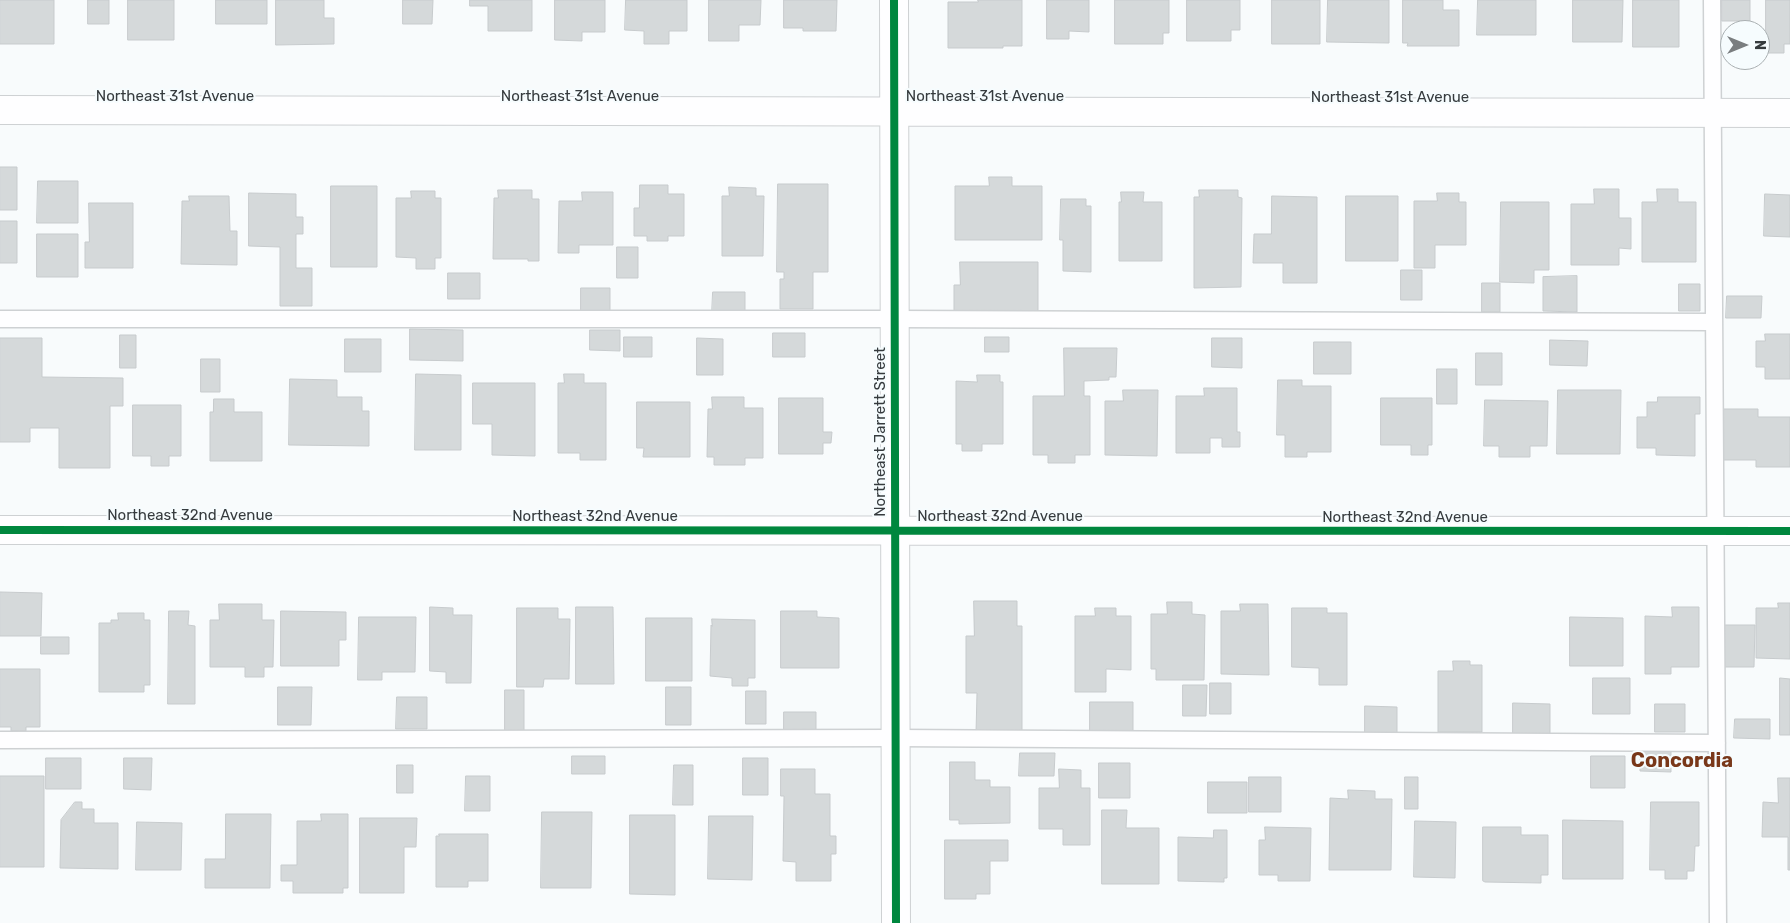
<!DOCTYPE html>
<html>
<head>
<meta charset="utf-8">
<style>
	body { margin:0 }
	#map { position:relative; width:1790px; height:923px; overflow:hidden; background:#f8fbfc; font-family:Rubik,sans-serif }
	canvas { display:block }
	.north { position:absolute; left:1720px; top:20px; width:50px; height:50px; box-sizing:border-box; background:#f6fcfe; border:1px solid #a9afb1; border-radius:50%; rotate:90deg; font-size:14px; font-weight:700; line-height:20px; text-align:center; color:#363b3e }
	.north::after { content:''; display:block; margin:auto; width:18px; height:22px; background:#7a7e80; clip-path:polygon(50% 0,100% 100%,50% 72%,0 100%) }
</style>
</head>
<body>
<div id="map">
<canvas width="1790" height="923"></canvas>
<div class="north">N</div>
</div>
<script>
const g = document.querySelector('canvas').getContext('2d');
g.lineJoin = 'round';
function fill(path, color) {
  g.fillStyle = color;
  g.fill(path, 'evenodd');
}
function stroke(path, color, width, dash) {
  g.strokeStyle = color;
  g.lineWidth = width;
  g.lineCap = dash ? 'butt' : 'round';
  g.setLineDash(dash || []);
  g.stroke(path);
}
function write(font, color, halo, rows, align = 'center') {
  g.font = font + ' Rubik,sans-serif';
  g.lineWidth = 4;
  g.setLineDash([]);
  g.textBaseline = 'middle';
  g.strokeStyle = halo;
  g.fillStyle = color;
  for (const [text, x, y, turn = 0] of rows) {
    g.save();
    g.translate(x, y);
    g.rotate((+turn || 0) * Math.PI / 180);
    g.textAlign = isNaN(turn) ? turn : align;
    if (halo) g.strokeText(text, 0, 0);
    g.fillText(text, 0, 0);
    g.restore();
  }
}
const building = new Path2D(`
	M0 0H54V44H0Z
	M88 0H109V24H88Z
	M128 0H174V40H128Z
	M216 0H267V24H216Z
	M276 0H324V18H334V44L276 45Z
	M403 0H433L432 24H403Z
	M470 0H532V31H488V6H470Z
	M555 0H605V32H582V41L555 40Z
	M626 0H687V31H669V44H644V31L625 30Z
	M709 0H761L760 25H739V41H709Z
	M784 0H837L836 31H803V28H784Z
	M978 0H1022V46H1003V48H948V2H978Z
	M1047 0H1089V32L1069 31V39H1047Z
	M1115 0H1169V33H1163V44H1115Z
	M1187 0H1240V30H1231V41H1187Z
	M1272 0H1320V44H1272Z
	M1328 0H1389V43L1327 42Z
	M1403 0H1443V10H1459V46H1407L1408 43H1403Z
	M1478 0H1536V35H1477Z
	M1573 0H1623L1622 42H1573Z
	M1633 0H1679V47H1633Z
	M1722 0H1750V21H1722Z
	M1766 0H1790V44H1784V53H1766Z
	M0 167H17V210H0Z
	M989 177H1012V186H1042V240H955V186H989Z
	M38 181H78V223H37Z
	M778 184H828V272H813V309H780V279H784V272H777Z
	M640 185H668V194H684V236H668V241H647V236H634V208H639Z
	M331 186H377V267H331Z
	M729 187 756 188V196H764L763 256H722V196H729Z
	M1594 189H1619V218H1631V249L1619 248V265H1571V204H1594Z
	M1657 189H1678V202H1696V262H1642V202H1657Z
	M498 190H532V199H539V261H528V259H493L494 198H498Z
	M1199 190H1238V197L1242 198 1241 287 1194 288V197H1199Z
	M411 191H435V198H441V258H435V269H416V258L396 257V198H411Z
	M582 192H613V245H579V253H558L559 201H582Z
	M1121 192H1144L1143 202H1162V261H1119V202H1121Z
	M249 193 296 194V217H303V234H296V268H312V306H280V247L249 246Z
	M1437 193H1459V202H1466V245H1435V268H1414V201H1437Z
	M1765 194 1790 195V237L1764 236Z
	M189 196H229L230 231H237V265L181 264 182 201H189Z
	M1272 196 1317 197V283H1283V263H1253L1254 234H1271Z
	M1346 196H1398V261H1346Z
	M1061 199H1086V206H1091V272L1063 271V240H1060Z
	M1501 202H1549V270H1534V283L1500 282Z
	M89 203H133V268H85V242H89Z
	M0 221H17V263H0Z
	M37 234H78V277H37Z
	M617 247H638V278H617Z
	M960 262H1038V312L954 311V285H960Z
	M1401 270H1422V300H1401Z
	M448 273H480V299H448Z
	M1577 276V312L1543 311V277Z
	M1482 283H1500V312H1482Z
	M1679 284H1700V311H1679Z
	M581 288H610V312H581Z
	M713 292H745V314H712Z
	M1727 296H1762L1761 318H1726Z
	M410 329 463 330V361L410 360Z
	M590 330H620V351L590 350Z
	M773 333H805V357H773Z
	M1765 334H1790V379H1765V367H1756V341H1765Z
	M120 335H136V368H120Z
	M624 337H652V357H624Z
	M985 337H1009V352H985Z
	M0 338H42V377L123 378V406H110V468H59V428H30V442H0Z
	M697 338 723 339V375H697Z
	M1212 338H1242V368L1212 367Z
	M345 339H381V372H345Z
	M1550 340 1588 341 1587 366 1550 365Z
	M1314 342H1351V374H1314Z
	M1064 348H1117L1116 377H1109V380L1084 381V396H1090V455H1075V463H1048V455H1033V396H1064Z
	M1476 353H1502V385H1476Z
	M201 359H220V392H201Z
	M1437 369H1457V404H1437Z
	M416 374 461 375V450H415Z
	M564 374H584V383H606V460H580V453H558V383H564Z
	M977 375H1000V382H1003V444H982V451H962V444H956V381L977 382Z
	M290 379 337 380V397H362V411H369V446L289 445Z
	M1278 380H1302V386H1331V452H1307V457H1285V435H1277Z
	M473 383H535V456L492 455V424H473Z
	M1204 388H1237V432H1240V447H1222V438H1210V453H1176V396H1204Z
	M1123 390H1158L1157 456 1105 455V401H1123Z
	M1558 390H1621L1620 454H1557Z
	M712 397H744V408H763V458H745V465H714V457H707L708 409H712Z
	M1658 397H1700V414H1695V456L1656 455V448H1637V417H1647V402H1657Z
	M779 398H823V432H832L831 443H823V454H779Z
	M1381 398H1432V445H1428V455H1411V445H1381Z
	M214 399H234V412H262V461H210V412H213Z
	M1485 400 1548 401 1547 446H1530V457H1499V446H1484Z
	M637 402H690V457H643L644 448H637Z
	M133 405H181V456H169V466H151V456H133Z
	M1719 409H1758V417H1790V467H1756V460H1719Z
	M0 592 42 593 41 636H0Z
	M974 601H1017V626H1022V734L976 733 977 693H966V636H974Z
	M1167 602H1192V614L1205 615 1204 680H1156V669H1151V614H1167Z
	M1778 603H1790V659L1756 658V608H1778Z
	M219 604H262V620H274L273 667H264V677H245V667H210V620H219Z
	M1240 604H1268L1269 675 1221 674V611H1240Z
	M430 607 453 608V615H472L471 683H446V672L430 671Z
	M576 607H613L614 684H576Z
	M1672 607H1699V667H1671V674H1645V616L1672 617Z
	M517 608H558V619H570L569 679H544L543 687H517Z
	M1095 608H1116V616H1131V670L1106 669V692H1075V616H1095Z
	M1292 608H1327V613H1347V685H1319V668L1292 667Z
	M169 611H189L188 625 195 626V704H168Z
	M281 611 346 612V640H339V666H281Z
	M781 611H817V617L839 618V668H781Z
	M118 613H144V620H150V685H144V692H99V623H111V620H118Z
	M359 617H416L415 672H382V680H358Z
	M1570 617 1623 618V666H1570Z
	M646 618H692V681H646Z
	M712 619 755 620V678H748V686H732V678L710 676 711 625 712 626Z
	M1722 625H1755L1754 667H1722Z
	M41 637H69V654H41Z
	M1453 661H1470V665H1482V732H1438V671H1453Z
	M0 669H40V727H26V731H11V727H0Z
	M1593 678H1630V714H1593Z
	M1780 678 1790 679V735H1780Z
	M1210 683H1231V714H1210Z
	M1183 685H1207L1206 716H1183Z
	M278 687H312L311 725H278Z
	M666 687H691V725H666Z
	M505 690H524V734H505Z
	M746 691H766V724H746Z
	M397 697H427V729H396Z
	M1090 702H1133V736H1090Z
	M1513 703 1550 704V735H1513Z
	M1655 704H1685V732H1655Z
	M1365 706 1397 707V733H1365Z
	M784 712H816V733H784Z
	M1735 719H1770V739L1734 738Z
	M1671 749V772L1640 771V750Z
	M1020 753H1055L1054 776H1019Z
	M572 756H605V774H572Z
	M1591 756H1625V788H1591Z
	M46 758H81V789H46Z
	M124 758H152L151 790 124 789Z
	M743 758H768V795H743Z
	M950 762H975V780H990V787H1010V823L959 824V820H950Z
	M1099 763H1130V798H1099Z
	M397 765H413V793H397Z
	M674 765H693V805H673Z
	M781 769H815V794H830V836H836V854H831V881H796V862L783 861 784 796H781Z
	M1059 769 1081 770V788H1090V845H1063V829H1039V788H1059Z
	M0 776H44V867H0Z
	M466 776H490V811H465Z
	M1249 777H1281V812H1249Z
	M1405 777H1418V809H1405Z
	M1778 778H1790V870H1788V837H1762L1763 802 1778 803Z
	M1208 782H1247V813H1208Z
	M1348 790 1375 791V799H1392L1391 870H1329L1330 798 1348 799Z
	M75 802H82V809H94V823H118V869L60 868 61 820Z
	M1651 802H1699V846H1695L1694 871H1687V879H1665V870H1650Z
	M1102 810H1127L1126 828H1159V884H1102Z
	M542 812H592L591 888H541Z
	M226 814H271L270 888H205V859H225Z
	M321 814H348V888H343V893H293V881H281V865H297V821H321Z
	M630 815H675V895L630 894Z
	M709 816H753L752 880 708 879Z
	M360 818H417L416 847H404V893H360Z
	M1563 820 1623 821V879H1563Z
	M1415 821 1456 822 1455 878 1414 877Z
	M137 822 182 823 181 870H136Z
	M1265 827 1311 828 1310 881H1278V875H1259V840H1265Z
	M1483 827H1521V835H1548V875H1541V883L1485 882 1483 881Z
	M1214 830H1227V878H1224V882L1178 881V837L1213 838Z
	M439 834H488V881H468V887H436V836H439Z
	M945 840H1008V861H990V894H976V899H945Z`);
const lane = new Path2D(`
	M1712 0 1718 923
	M0 319H895L1714 322
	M0 740 895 738 1717 743`);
const street = new Path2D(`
	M894 0 896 923
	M0 110 1790 113
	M0 530 1790 531`);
const cycleway = new Path2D(`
	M894 0 896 923
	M0 530 1790 531`);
const streetNames = [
	["Northeast 31st Avenue",175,97],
	["Northeast 31st Avenue",580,97],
	["Northeast 31st Avenue",985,97],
	["Northeast 31st Avenue",1390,98],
	["Northeast Jarrett Street",881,432,-90],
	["Northeast 32nd Avenue",190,516],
	["Northeast 32nd Avenue",595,517],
	["Northeast 32nd Avenue",1000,517],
	["Northeast 32nd Avenue",1405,518]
];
const districtNames = [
	["Concordia",1682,761]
];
fill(building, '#d5d9da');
stroke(building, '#c7cbcd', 1);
stroke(lane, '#ced1d3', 19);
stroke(street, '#ced1d3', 30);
stroke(lane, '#fefeff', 16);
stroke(street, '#fefeff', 28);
stroke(cycleway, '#00873e', 8);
write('15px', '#363b3e', '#f6fcfe', streetNames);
write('bold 20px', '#79381a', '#f6fcfe', districtNames);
</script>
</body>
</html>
